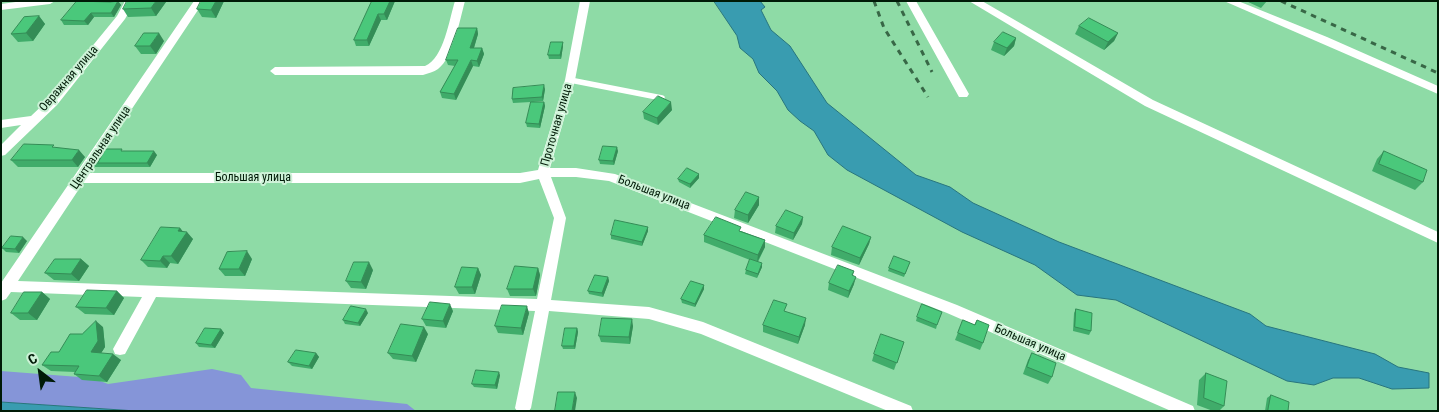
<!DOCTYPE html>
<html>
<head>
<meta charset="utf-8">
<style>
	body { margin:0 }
	#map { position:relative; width:1439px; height:412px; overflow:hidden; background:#8edba6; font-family:"Roboto Condensed",sans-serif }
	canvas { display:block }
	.frame { position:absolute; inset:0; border:2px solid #001a07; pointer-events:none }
	.north { position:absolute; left:15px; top:347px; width:50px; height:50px; -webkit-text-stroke:4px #cdf2d7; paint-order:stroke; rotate:330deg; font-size:14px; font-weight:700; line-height:20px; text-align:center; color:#001a07 }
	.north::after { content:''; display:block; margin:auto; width:18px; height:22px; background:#001a07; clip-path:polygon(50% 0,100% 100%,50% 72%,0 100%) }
</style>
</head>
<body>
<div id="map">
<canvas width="1439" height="412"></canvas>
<div class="frame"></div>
<div class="north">С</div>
</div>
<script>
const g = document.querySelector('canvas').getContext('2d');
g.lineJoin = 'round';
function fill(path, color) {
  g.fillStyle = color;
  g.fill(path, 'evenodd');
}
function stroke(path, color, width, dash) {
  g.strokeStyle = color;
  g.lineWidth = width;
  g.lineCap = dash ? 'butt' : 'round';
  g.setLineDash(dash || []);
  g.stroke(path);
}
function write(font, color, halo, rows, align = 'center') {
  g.font = font + ' "Roboto Condensed",sans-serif';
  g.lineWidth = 4;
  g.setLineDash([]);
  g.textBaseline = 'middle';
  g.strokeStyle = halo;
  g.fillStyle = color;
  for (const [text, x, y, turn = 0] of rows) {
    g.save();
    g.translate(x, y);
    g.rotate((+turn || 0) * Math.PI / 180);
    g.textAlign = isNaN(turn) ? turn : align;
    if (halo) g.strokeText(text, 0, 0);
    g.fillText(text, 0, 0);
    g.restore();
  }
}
const green = new Path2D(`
	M212 369 241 375 251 388 407 404 416 411H136L1 402V371L92 378 108 384Z`);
const water = new Path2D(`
	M714 1H760L765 7 761 10 771 30 790 46 827 103 916 175 950 187 973 203 1059 242 1250 314 1266 326 1375 354 1398 367 1429 373V388L1392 389 1359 378H1333L1314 385 1287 381 1116 300 1077 295 1035 265 962 232 847 170 828 155 814 131 800 121 788 110 777 91 759 73 753 59 740 48 737 36Z
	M1 402 136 411H1Z`);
const service = new Path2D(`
	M570 80 662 98`);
const minor = new Path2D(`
	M23 1H55L50 4 1 10V4Z
	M125 1H135L125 19 57 105 5 155 1 156V145L21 125 1 128V120L31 116 49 99 117 16Z
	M194 1H204L89 173H520L538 170 565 80 580 1H590L575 80 550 168H576L615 174 957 305 1193 406 1195 411H1171L947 313 609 181 576 177H551L566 218 551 300 649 307 703 322 911 406 913 411H888L701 334 649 319 549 311 531 408 529 411H517L515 408 535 311 156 297 125 354 120 355 115 354 113 349 142 297 11 292 6 299 1 301V283ZM539 179 554 218 537 299 18 281 83 183H520Z
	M455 1H465C460 19 453 58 438 69 434 72 428 73 423 75H275L270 71 275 67 425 66C444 58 449 20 455 1Z
	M906 1H916L969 94 967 97H959Z
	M969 1H982L1153 100 1438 232V243L1145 106Z
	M1224 1H1238L1327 37 1438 86V94Z`);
const rail = new Path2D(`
	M874 1 884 28 928 97
	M897 1 932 72
	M1281 1 1438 73`);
const wall = new Path2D(`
	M118 1 121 5 114 17H94L88 25H64L61 20Z
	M224 1 216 18 202 17 197 9Z
	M372 1H395L387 20H381L369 46H356L354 40Z
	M1246 1H1267L1261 8Z
	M166 2 156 16 128 17 123 9Z
	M39 16 45 24 33 41 18 42 11 34Z
	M1079 26 1118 33 1114 41 1104 50 1075 34Z
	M477 28 478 34 474 48H482L484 54 479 67 473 66 456 100 442 98 440 92 455 66 448 65 446 60Z
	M1016 38 1014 46 1004 56 991 50 994 42Z
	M164 41 156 54H141L135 46Z
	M563 42V46L561 59H549L548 55Z
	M545 89 543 101 533 102H544L545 106 540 128 527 127 526 123 531 102 513 103 512 99Z
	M672 110 658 125 644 119 643 112Z
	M57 148 85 157 78 167H18L11 160Z
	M123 151 157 155 150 167H95L92 163 97 155 101 158Z
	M618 151 614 165 600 164 599 160Z
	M1384 151 1423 182 1415 190 1372 171 1377 159Z
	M699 174V178L690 188 679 182 678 179Z
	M759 197V205L748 223 734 218 735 210Z
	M803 217 802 224 793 240 775 233 776 226Z
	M648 227V231L642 246 611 239V235Z
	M180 228 183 232 193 239 178 264 170 263 167 268 148 267 141 260Z
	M741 231 765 240V247L758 262 762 267 757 278 745 274 746 270 750 260 704 242V235Z
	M871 237 869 244 859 265 831 255 832 247Z
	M27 241 19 253 6 252 2 248Z
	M81 259 89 266 79 281 54 280 45 273Z
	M252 259 245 276H225L219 269Z
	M910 262 904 277 888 271 889 268Z
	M478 268 481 275 475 294H459L455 287Z
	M538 268 540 275 536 296H510L507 289Z
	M373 270 366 289 351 288 346 281Z
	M854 271 853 275 854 284 848 298 828 290 829 283Z
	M608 277 609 281 603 297 589 294 588 291Z
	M704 285V289L695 307 682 303 681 299Z
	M117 291 124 298 114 315 85 314 76 307Z
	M42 292 50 299 37 320H20L11 313Z
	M1076 309 1091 331 1089 335 1073 331 1074 313Z
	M453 311 446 328 426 326 422 319Z
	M786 312 805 325 798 344 763 332V325Z
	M368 313 360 326 345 324 343 320Z
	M529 313 523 335 498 333 495 326Z
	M917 317 937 325 936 329 916 321Z
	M963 320 974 325 977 320 983 343 980 350 955 340Z
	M633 326 630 344 601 342 599 336Z
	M103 327 105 347 101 353 121 360 107 382 82 380 74 374 75 372 51 371 42 365 82 334Z
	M577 328 578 332 575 349H563L562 346Z
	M221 329 224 333 215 348 199 347 196 343Z
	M428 334 416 362 393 359 388 353Z
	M904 342 894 370 872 361 874 354Z
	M316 353 319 357 312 369 292 366 288 362Z
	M1032 353 1052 377 1048 384 1023 374 1028 360Z
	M1206 373 1224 406 1219 411H1213L1197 405 1199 380Z
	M500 375 497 389 474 387 472 384Z
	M1271 395 1288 411H1265L1267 398Z`);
const shadedWall = new Path2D(`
	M118 1 121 5 114 17 111 13Z
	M156 1H166V2L156 16 151 8Z
	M216 1H224L216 18 211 10Z
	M390 1H395L387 20 384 14Z
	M91 13 94 17 88 25 84 21Z
	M378 14 381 20 369 46 367 40Z
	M39 16 45 24 33 41 26 33Z
	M477 28 478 34 472 54 470 48Z
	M159 33 164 41 156 54 150 46Z
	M1118 33 1114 41 1104 50 1108 42Z
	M1016 38 1014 46 1004 56 1007 48Z
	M563 42V46L561 59 560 55Z
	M482 48 484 54 479 67 477 61Z
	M471 60 473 66 456 100 454 94Z
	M544 85 545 89 543 101 542 97Z
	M544 102 545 106 540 128 539 124Z
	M671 102 672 110 658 125 657 118Z
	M617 147 618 151 614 165 613 161Z
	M79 150 85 157 78 167 72 160Z
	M154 151 157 155 150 167 147 163Z
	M699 174V178L690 188V184Z
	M759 197V205L748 223V215Z
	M803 217 802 224 793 240 794 233Z
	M648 227V231L642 246V242Z
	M180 228 185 234 187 232 193 239 178 264 171 256 178 231Z
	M23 237 27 241 19 253 15 249Z
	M871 237 869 244 859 265 860 258Z
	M765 240V247L757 262 758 255Z
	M247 251 252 259 245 276 239 269Z
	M163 256 170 263 167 268 160 261Z
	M81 259 89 266 79 281 71 274Z
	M369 262 373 270 366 289 361 282Z
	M762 263V267L757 278 758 274Z
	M478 268 481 275 475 294 472 287Z
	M538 268 540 275 536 296 533 289Z
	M608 277 609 281 603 297 602 293Z
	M856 277 854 284 848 298 849 291Z
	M704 285V289L695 307V304Z
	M117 291 124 298 114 315 106 308Z
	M42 292 50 299 37 320 28 313Z
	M450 304 453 311 446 328 443 321Z
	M527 306 529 313 523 335 521 328Z
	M366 309 368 313 360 326 358 323Z
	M806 318 805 325 798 344 799 337Z
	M632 319 633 326 630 344 629 337Z
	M96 321 103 327 105 347 98 358 91 352Z
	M424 327 428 334 416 362 412 356Z
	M577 328 578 332 575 349 574 346Z
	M221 329 224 333 215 348 211 345Z
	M316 353 319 357 312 369 309 366Z
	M113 354 121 360 107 382 99 376Z
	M499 372 500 375 497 389 495 385Z
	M575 392 577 398 575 411H572Z`);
const building = new Path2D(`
	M77 1 110 2 118 1 111 13H91L84 21 61 20Z
	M127 1H156L151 8 123 9Z
	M201 1H216L211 10 197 9Z
	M372 1H390L384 14H378L367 40H354Z
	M39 16 26 33 11 34 24 17Z
	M1089 18 1118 33 1108 42 1079 26Z
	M458 28H477L470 48H482L477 61 471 60 454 94 440 92 458 60H446Z
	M1003 32 1016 38 1007 48 994 42Z
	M144 33H159L150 46H135Z
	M551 42H563L560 55H548Z
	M544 85 542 97 512 99 513 88Z
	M658 96 671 102 657 118 643 112Z
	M531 102H544L539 124 526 123Z
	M24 144 54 145 52 147 79 150 72 160H11Z
	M603 146 617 147 613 161 599 160Z
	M106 149H122L121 151H154L147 163H92L97 155 98 162Z
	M1384 151 1427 170 1423 182 1379 164Z
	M687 168 699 174 690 184 678 179Z
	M746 192 759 197 748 215 735 210Z
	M786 210 803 217 794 233 776 226Z
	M716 217 741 227 739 231 765 240 758 255 704 235Z
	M615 220 648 227 642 242 611 235Z
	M843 226 871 237 860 258 832 247Z
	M161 227 180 228 178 231 187 232 171 256H163L160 261 141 260Z
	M11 236 23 237 15 249 2 248Z
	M247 251 239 269H219L227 252Z
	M894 256 910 262 905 274 889 268Z
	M55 259H81L71 274 45 273Z
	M750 259 762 263 758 274 746 270Z
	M354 262H369L361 282 346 281Z
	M838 265 854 271 852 275 856 277 849 291 829 283Z
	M515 266 538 268 533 289H507Z
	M462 267 478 268 472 287H455Z
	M595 275 608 277 602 293 588 291Z
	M691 281 704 285 695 304 681 299Z
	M87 290 117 291 106 308 76 307Z
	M24 292H42L28 313H11Z
	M774 300 787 304 784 311 806 318 799 337 763 325Z
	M430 302 450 304 443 321 422 319Z
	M922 304 942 312 937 325 917 317Z
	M502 305 527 306 521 328 495 326Z
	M351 306 366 309 358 323 343 320Z
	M1076 309 1092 313 1091 331 1075 327Z
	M602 318 632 319 629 337 599 336Z
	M963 320 975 325 977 320 989 325 983 343 958 333Z
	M96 321 98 341 91 352 113 354 99 376 74 374 79 366 42 365 51 352H59L70 334H82Z
	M401 324 424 327 412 356 388 353Z
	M205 328 221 329 211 345 196 343Z
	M565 328H577L574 346H562Z
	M881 334 904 342 897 363 874 354Z
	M296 350 316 353 309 366 288 362Z
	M1032 353 1056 363 1052 377 1027 367Z
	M476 370 499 372 495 385 472 384Z
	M1206 373 1227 381 1224 406 1204 398Z
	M558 392H575L572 411H555Z
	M1271 395 1289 402 1288 411H1268Z`);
const streetNames = [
	["Овражная улица",69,79,-49],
	["Проточная улица",557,125,-74],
	["Центральная улица",101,148,-56],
	["Большая улица",253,178],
	["Большая улица",654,193,21],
	["Большая улица",1030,343,23]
];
fill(green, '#8595d8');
fill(water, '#399cb0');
stroke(water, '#28757d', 1);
stroke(service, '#fff', 5.5);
fill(minor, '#fff');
stroke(rail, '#386746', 3, [5.5, 5.5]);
fill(wall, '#40ac6a');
fill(shadedWall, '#348c56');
fill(building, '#4ac87b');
stroke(building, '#348c56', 1);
write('12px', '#001a07', '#cdf2d7', streetNames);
</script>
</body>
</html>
